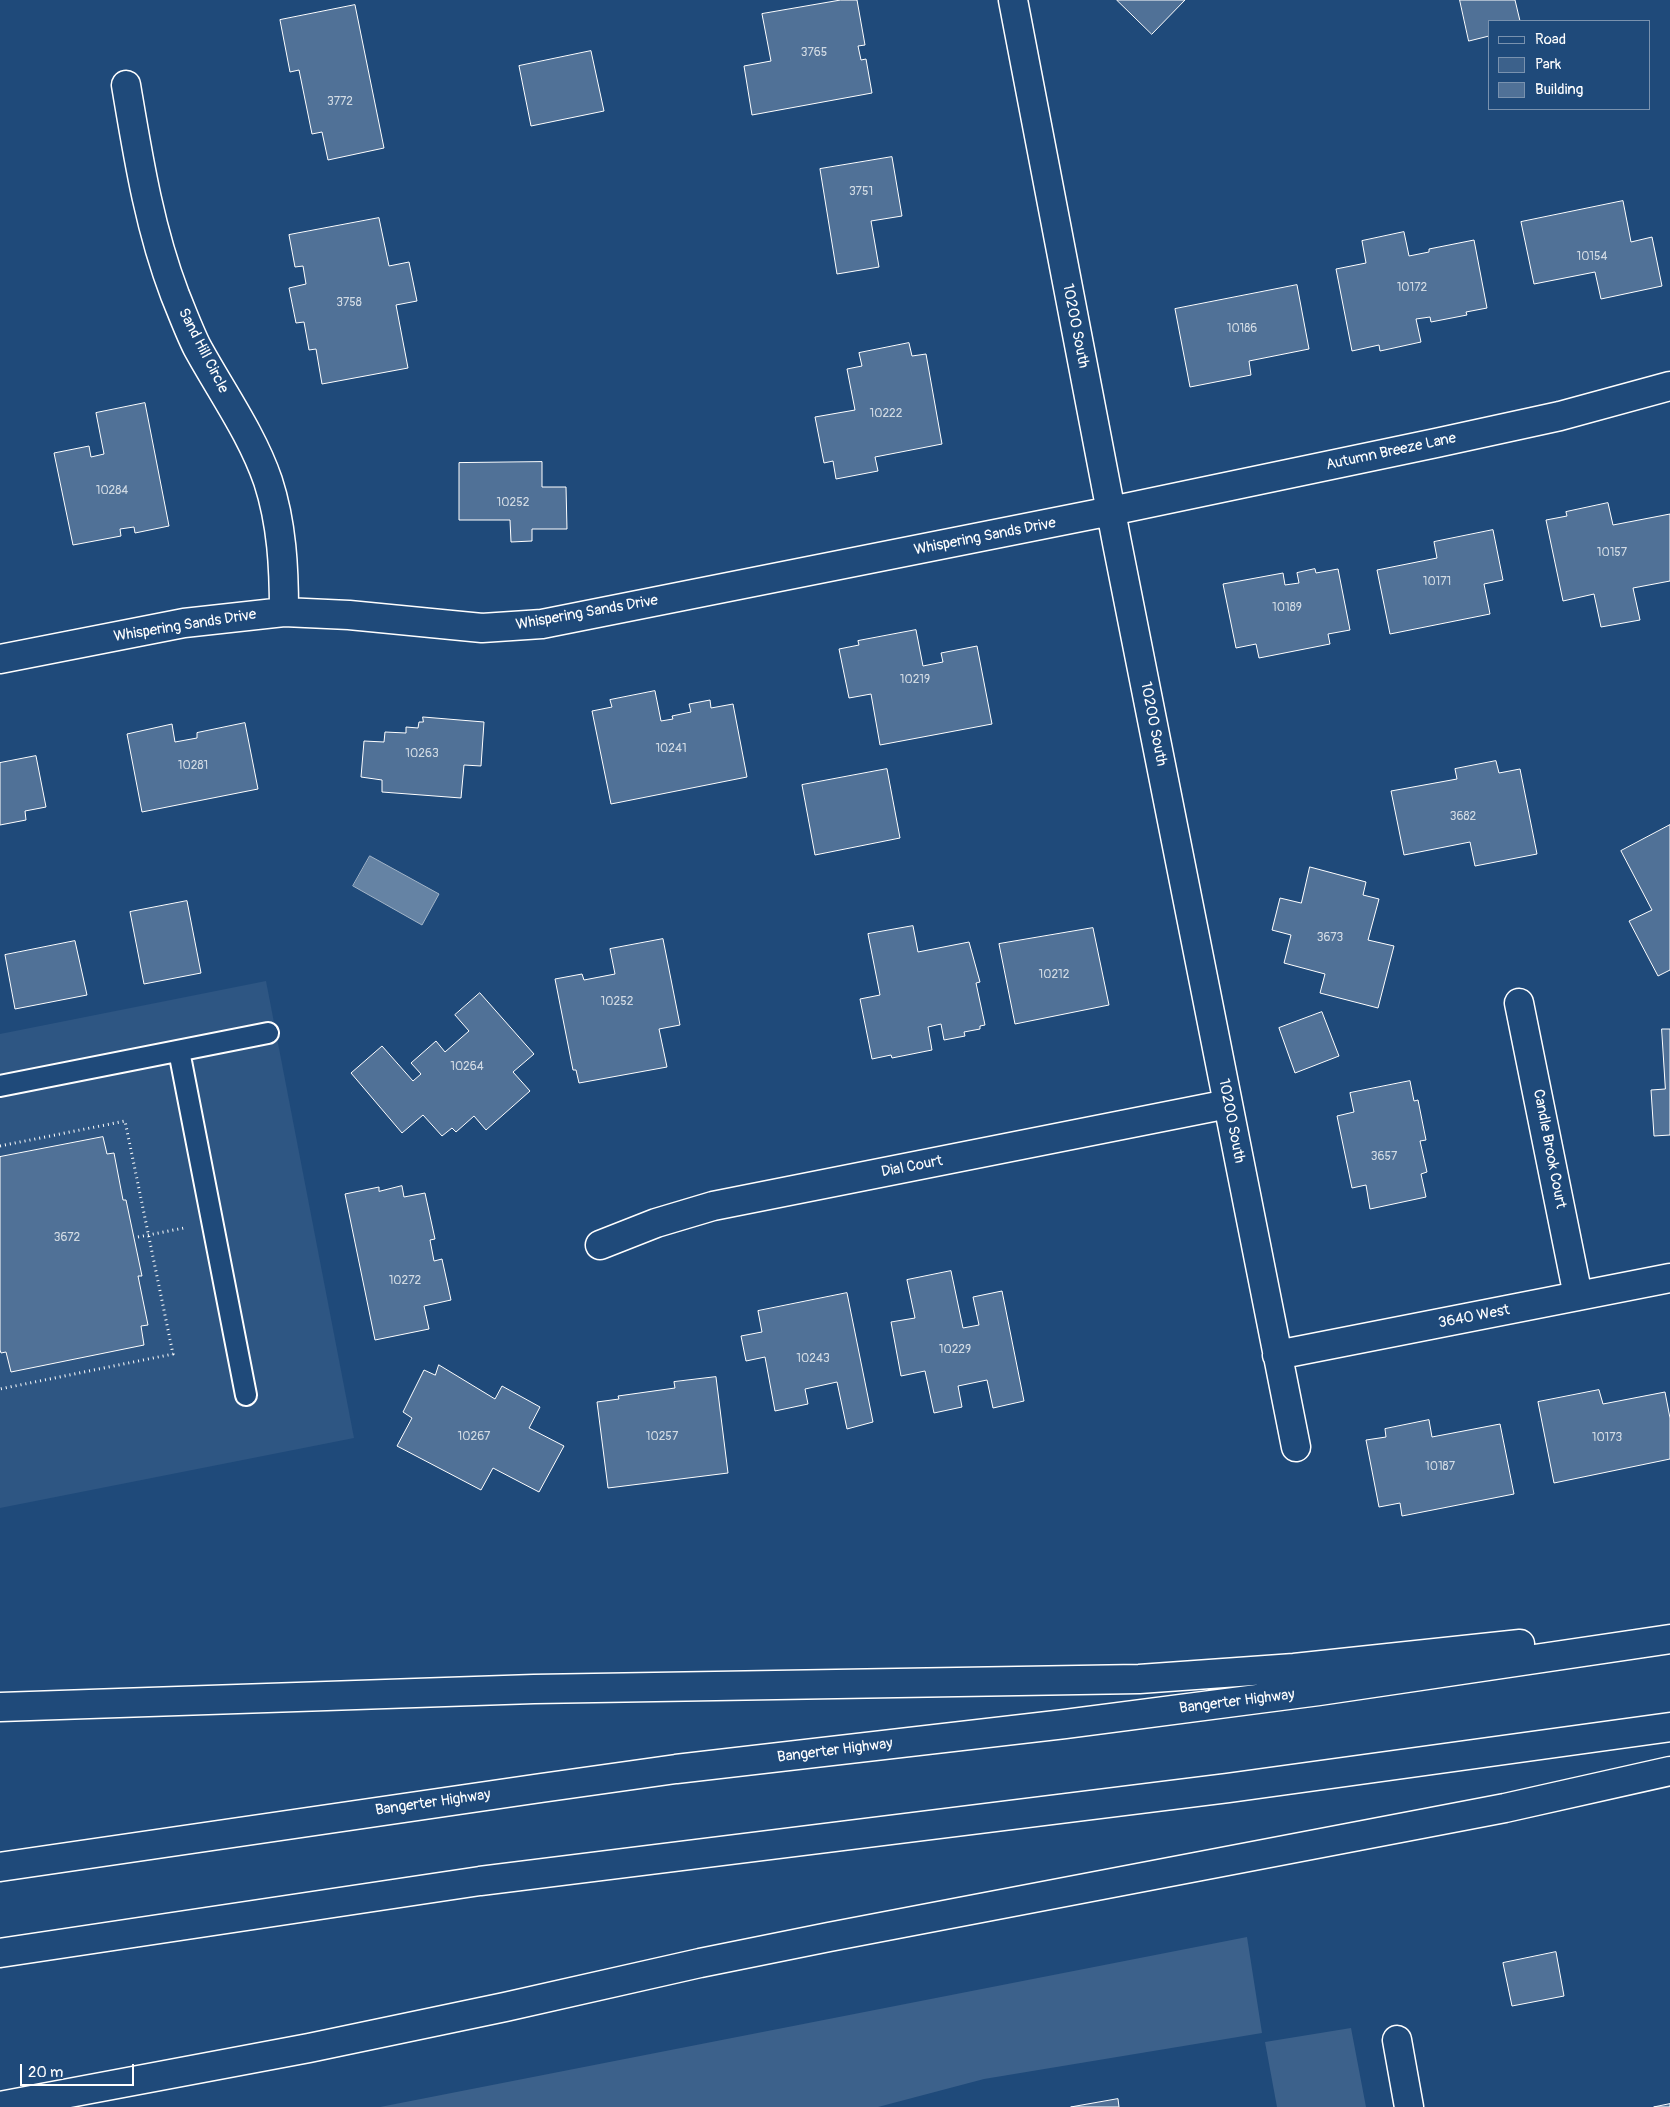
<!DOCTYPE html>
<html>
<head>
<meta charset="utf-8">
<style>
	body { margin:0 }
	#map { position:relative; width:1670px; height:2107px; overflow:hidden; background:#1f4a7a; font-family:Pangolin,sans-serif }
	canvas { display:block }
	.legend { position:absolute; left:1488px; top:20px; width:162px; height:90px; box-sizing:border-box; background:#1f4a7a; border:1px solid #7992af; margin:0; padding:6px 9px; list-style:none; font-size:15px; color:#fff }
	.legend li { display:flex; align-items:center; gap:10px; height:25px }
	.legend b { width:25px; border:1px solid #7992af }
	.scale { position:absolute; left:20px; top:2064px; width:114px; height:22px; box-sizing:border-box; border:2px solid #fff; border-top:0; padding-left:6px; font-size:15px; line-height:18px; white-space:nowrap; color:#fff; -webkit-text-stroke:4px #1f4a7a; paint-order:stroke }
</style>
</head>
<body>
<div id="map">
<canvas width="1670" height="2107"></canvas>
<ul class="legend">
<li><b style="height:6px;background:#1f4a7a"></b>Road</li>
<li><b style="height:14px;background:#3c618b"></b>Park</li>
<li><b style="height:14px;background:#507197"></b>Building</li>
</ul>
<div class="scale">20 m</div>
</div>
<script>
const g = document.querySelector('canvas').getContext('2d');
g.lineJoin = 'round';
function fill(path, color) {
  g.fillStyle = color;
  g.fill(path, 'evenodd');
}
function stroke(path, color, width, dash) {
  g.strokeStyle = color;
  g.lineWidth = width;
  g.lineCap = dash ? 'butt' : 'round';
  g.setLineDash(dash || []);
  g.stroke(path);
}
function write(font, color, halo, rows, align = 'center') {
  g.font = font + ' Pangolin,sans-serif';
  g.lineWidth = 4;
  g.setLineDash([]);
  g.textBaseline = 'middle';
  g.strokeStyle = halo;
  g.fillStyle = color;
  for (const [text, x, y, turn = 0] of rows) {
    g.save();
    g.translate(x, y);
    g.rotate((+turn || 0) * Math.PI / 180);
    g.textAlign = isNaN(turn) ? turn : align;
    if (halo) g.strokeText(text, 0, 0);
    g.fillText(text, 0, 0);
    g.restore();
  }
}
const built = new Path2D(`
	M266 981 354 1438 0 1508V1034Z`);
const green = new Path2D(`
	M1247 1937 1262 2033 984 2079 878 2107H380Z
	M1351 2028 1366 2107H1277L1265 2042Z`);
const water = new Path2D(`
	M370 856 439 894 422 925 353 886Z`);
const building = new Path2D(`
	M841 0H857L865 45 858 46 861 60 866 59 872 93 752 115 744 66 771 61 762 14Z
	M1117 0H1185L1152 34Z
	M1460 0H1515L1520 21H1489V36L1469 41Z
	M355 5 384 148 328 160 322 132 312 134 299 70 290 72 280 20Z
	M591 51 604 111 531 126 519 66Z
	M892 157 902 216 871 221 879 267 837 274 820 169Z
	M1623 201 1631 242 1652 237 1662 286 1601 299 1595 272 1534 284 1521 222Z
	M379 218 389 266 409 262 417 301 396 305 408 368 322 384 316 349 309 350 304 322 296 323 289 288 306 284 303 266 295 267 289 235Z
	M1404 232 1409 256 1429 252V249L1474 240 1487 308 1466 312 1467 315 1431 322 1430 317 1416 319 1421 342 1380 351 1379 345 1352 351 1336 269 1366 263 1362 241Z
	M1297 285 1309 349 1249 361 1251 375 1190 387 1175 309Z
	M909 343 912 356 926 354 942 444 875 457 878 471 836 479 833 461 824 463 815 417 855 410 847 369 862 366 859 353Z
	M145 403 169 526 135 533 134 527 120 529 121 536 73 545 54 453 89 446 91 457 104 454 96 413Z
	M542 462V487H566L567 529H532V541L511 542 510 520H459V463Z
	M1608 503 1613 525 1670 514V581L1633 588 1640 620 1601 627 1594 594 1563 601 1546 520 1567 516 1566 512Z
	M1493 530 1503 580 1484 584 1490 614 1390 634 1377 570 1437 558 1434 542Z
	M1315 569 1316 573 1338 569 1350 630 1328 634 1330 644 1259 658 1256 644 1236 648 1223 584 1283 573 1285 585 1299 583 1297 573Z
	M916 630 923 666 943 662 941 653 977 646 992 724 880 745 871 694 849 698 839 649 859 645 858 641Z
	M655 691 661 721 673 719 672 716 691 712 689 704 710 700 711 708 733 704 747 777 611 804 592 711 612 707 610 700Z
	M423 717 484 722 481 766 464 765 461 798 382 792V780L361 777 364 741 384 742 385 732 406 733V727L418 728 419 722H423Z
	M245 723 258 789 142 812 127 734 172 724 175 742 197 738V733Z
	M36 756 46 807 25 811 26 820 0 825V763Z
	M1496 761 1499 773 1520 769 1537 854 1475 866 1470 842 1404 855 1391 791 1457 779 1455 769Z
	M887 769 900 838 815 855 802 785Z
	M1670 825V970L1658 976 1629 921 1652 910 1621 851Z
	M1310 867 1366 882 1363 895 1379 899 1368 940 1394 946 1378 1008 1320 993 1325 974 1284 963 1291 935 1272 930 1280 898 1301 903Z
	M187 901 201 973 144 984 130 912Z
	M913 926 918 952 969 942 980 982 976 983 985 1025 980 1026V1029L964 1032 965 1036 944 1040 941 1024 928 1027 932 1050 892 1058 891 1055 872 1059 860 999 880 995 868 934Z
	M1093 928 1109 1005 1015 1024 999 944Z
	M663 939 680 1025 659 1029 667 1067 579 1083 576 1070H573L555 979 582 974 584 980 615 974 610 949Z
	M75 941 87 995 15 1009 5 955Z
	M480 993 534 1054 513 1072 530 1091 486 1130 474 1116 456 1132 452 1128 442 1136 423 1115 402 1133 351 1073 382 1046 413 1081 421 1074 411 1063 436 1041 445 1052 469 1031 455 1015Z
	M1322 1012 1339 1056 1295 1073 1279 1028Z
	M1662 1029H1670V1135L1654 1136 1651 1090 1665 1089Z
	M1410 1081 1414 1101 1418 1100 1426 1140 1420 1141 1427 1172 1421 1174 1426 1197 1370 1209 1366 1185 1352 1188 1337 1116 1354 1112 1350 1093Z
	M103 1137 107 1154 114 1153 123 1200H126L142 1276H138L148 1325 141 1326 144 1345 11 1372 6 1352 1 1353 0 1350V1157Z
	M402 1186 404 1197 425 1193 435 1239 430 1240 434 1261 442 1259 451 1300 424 1306 429 1329 375 1340 345 1194 379 1187V1191Z
	M951 1271 963 1328 979 1325 973 1297 1002 1291 1024 1401 993 1408 987 1380 958 1386 962 1407 934 1413 925 1371 901 1376 891 1322 915 1318 907 1280Z
	M847 1293 873 1422 847 1429 837 1382 805 1389 808 1404 775 1411 765 1357 746 1361 741 1336 762 1332 758 1311Z
	M439 1365 495 1399 502 1386 540 1407 529 1428 564 1446 539 1492 493 1468 481 1490 397 1446 412 1418 403 1412 424 1370 435 1375Z
	M716 1377 728 1473 608 1488 597 1402 619 1399 618 1396 675 1388 674 1382Z
	M1599 1390 1603 1404 1665 1392 1670 1418V1459L1554 1483 1538 1402Z
	M1429 1420 1432 1437 1500 1424 1514 1494 1402 1516 1400 1503 1379 1507 1366 1440 1386 1437 1385 1429Z
	M1556 1952 1564 1996 1512 2006 1503 1963Z
	M1118 2099 1119 2107H1071Z
	M1670 2104V2107H1654Z`);
const path = new Path2D(`
	M0 1146 125 1121 173 1354 0 1389
	M138 1237 184 1228`);
const lane = new Path2D(`
	M179 1051 246 1395
	M0 1086 268 1033`);
const street = new Path2D(`
	M1013 0 1117 543 1296 1447
	M126 85C138 156 149 227 175 295 182 312 189 331 197 347 221 391 252 434 268 481 282 524 284 568 284 612
	M0 659 184 623 284 612 349 615 482 628 542 624 1111 511 1436 443 1560 416 1670 386
	M1519 1003 1578 1296
	M600 1245 656 1223 713 1206 1228 1104
	M1277 1355 1670 1278
	M1397 2040 1409 2107`);
const highway = new Path2D(`
	M0 1707 534 1689 1139 1679 1294 1668 1520 1644
	M0 1867 541 1788 676 1769 1065 1724 1319 1691 1670 1639
	M0 1953 480 1881 1228 1788 1670 1727
	M0 2106 309 2048 505 2007 700 1963 829 1937 1505 1808 1670 1771`);
const numberNames = [
	["3765",814,53],
	["3772",340,102],
	["3751",861,192],
	["10154",1592,257],
	["10172",1412,288],
	["3758",349,303],
	["10186",1242,329],
	["10222",886,414],
	["10284",112,491],
	["10252",513,503],
	["10157",1612,553],
	["10171",1437,582],
	["10189",1287,608],
	["10219",915,680],
	["10241",671,749],
	["10263",422,754],
	["10281",193,766],
	["3682",1463,817],
	["3673",1330,938],
	["10212",1054,975],
	["10252",617,1002],
	["10264",467,1067],
	["3657",1384,1157],
	["3672",67,1238],
	["10272",405,1281],
	["10229",955,1350],
	["10243",813,1359],
	["10267",474,1437],
	["10257",662,1437],
	["10173",1607,1438],
	["10187",1440,1467]
];
const streetNames = [
	["10200 South",1075,326,79],
	["Sand Hill Circle",203,351,63],
	["Autumn Breeze Lane",1391,452,-12],
	["Whispering Sands Drive",985,537,-11],
	["Whispering Sands Drive",587,613,-10],
	["Whispering Sands Drive",185,626,-9],
	["10200 South",1153,724,79],
	["10200 South",1231,1121,79],
	["Candle Brook Court",1549,1149,79],
	["Dial Court",912,1167,-11],
	["3640 West",1474,1317,-11],
	["Bangerter Highway",1237,1702,-7],
	["Bangerter Highway",835,1751,-7],
	["Bangerter Highway",433,1803,-8]
];
fill(built, '#2e5683');
fill(green, '#3c618b');
fill(water, '#6583a4');
stroke(water, '#a3b5c8', 1);
fill(building, '#507197');
stroke(building, '#fff', 1);
stroke(lane, '#fff', 24);
stroke(street, '#fff', 31);
stroke(highway, '#fff', 31);
stroke(path, '#fff', 3, [1, 4]);
stroke(lane, '#1f4a7a', 20);
stroke(street, '#1f4a7a', 28);
stroke(highway, '#1f4a7a', 28);
write('12px', '#d3dce5', null, numberNames);
write('15px', '#fff', '#1f4a7a', streetNames);
</script>
</body>
</html>
